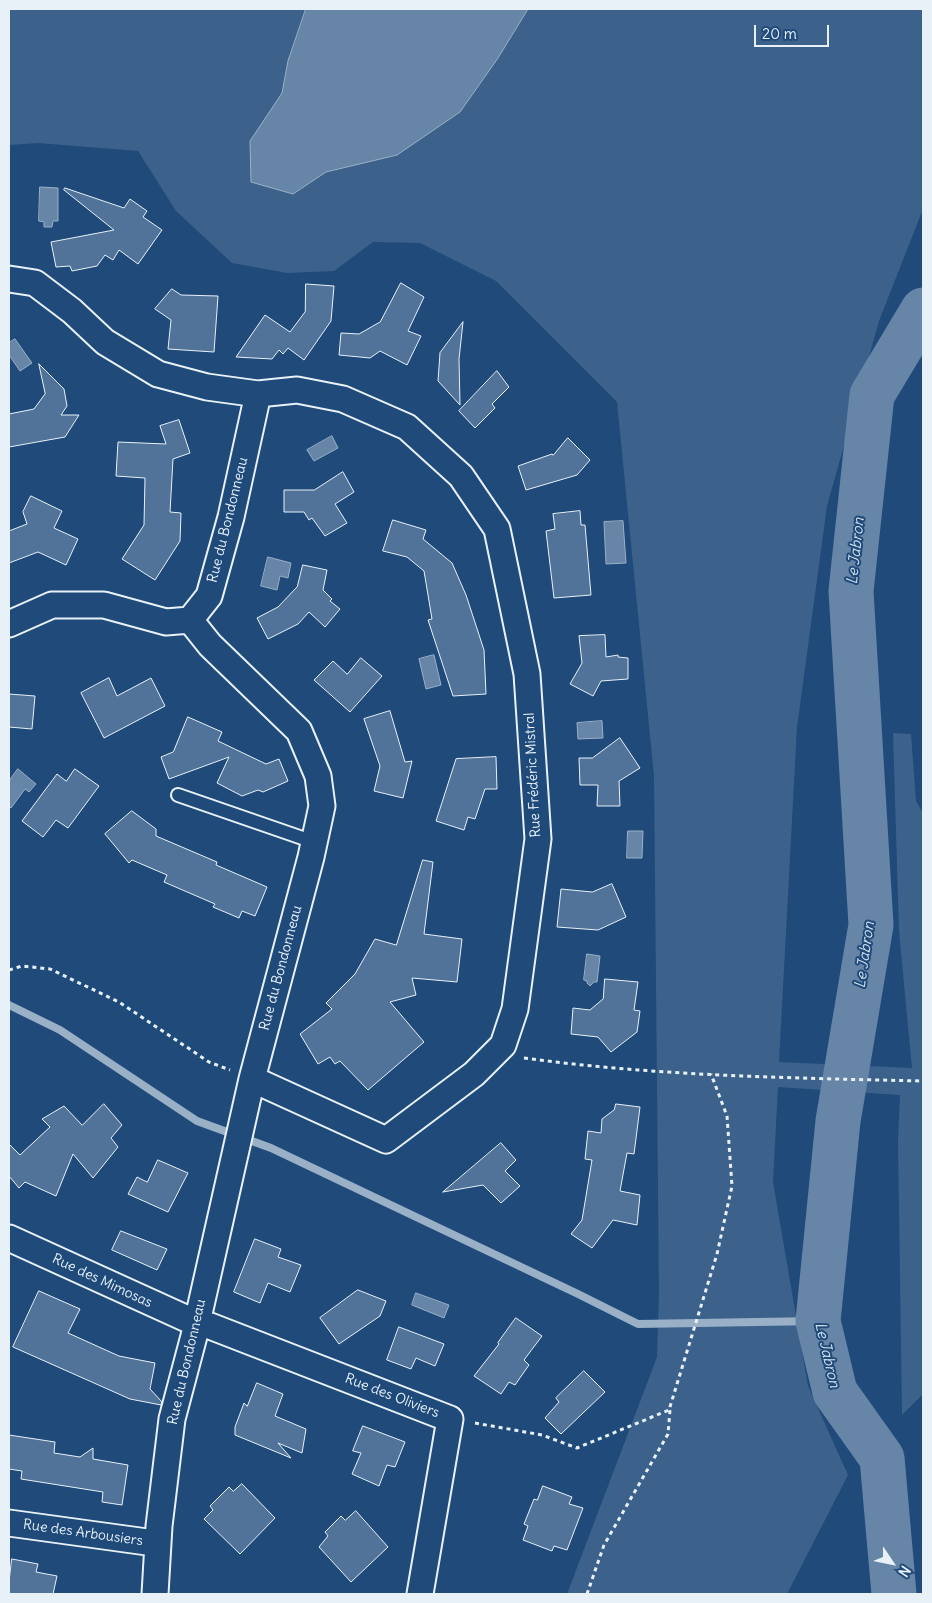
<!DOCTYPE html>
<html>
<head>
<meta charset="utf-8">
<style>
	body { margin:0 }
	#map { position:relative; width:932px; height:1603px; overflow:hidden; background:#1f4a7a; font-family:Delius,sans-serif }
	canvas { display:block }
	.frame { position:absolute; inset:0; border:10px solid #e8f1f8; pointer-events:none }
	.north { position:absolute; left:867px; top:1538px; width:50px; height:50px; -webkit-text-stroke:4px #1f4a7a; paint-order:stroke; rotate:124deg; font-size:14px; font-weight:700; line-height:20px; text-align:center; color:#e8f1f8 }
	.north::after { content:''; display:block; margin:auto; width:18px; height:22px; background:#e8f1f8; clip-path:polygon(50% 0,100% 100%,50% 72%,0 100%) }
	.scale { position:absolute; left:754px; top:25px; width:75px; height:22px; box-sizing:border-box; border:2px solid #e8f1f8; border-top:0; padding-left:6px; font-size:15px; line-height:18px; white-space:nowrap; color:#e8f1f8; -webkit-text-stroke:4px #1f4a7a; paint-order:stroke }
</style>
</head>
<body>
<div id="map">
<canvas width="932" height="1603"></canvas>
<div class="frame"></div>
<div class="north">N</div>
<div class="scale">20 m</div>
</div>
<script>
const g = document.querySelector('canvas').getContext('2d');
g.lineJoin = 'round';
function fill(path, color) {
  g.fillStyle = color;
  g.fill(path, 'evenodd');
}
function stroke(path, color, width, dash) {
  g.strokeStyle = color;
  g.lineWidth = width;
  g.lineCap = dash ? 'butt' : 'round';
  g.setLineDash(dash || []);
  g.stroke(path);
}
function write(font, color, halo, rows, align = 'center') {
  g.font = font + ' Delius,sans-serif';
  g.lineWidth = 4;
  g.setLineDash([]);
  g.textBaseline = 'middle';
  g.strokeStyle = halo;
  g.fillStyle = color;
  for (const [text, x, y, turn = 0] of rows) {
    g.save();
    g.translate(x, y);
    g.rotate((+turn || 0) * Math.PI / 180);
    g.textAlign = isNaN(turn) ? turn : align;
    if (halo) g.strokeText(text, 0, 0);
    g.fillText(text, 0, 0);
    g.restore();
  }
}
const green = new Path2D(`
	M9 9H923V209L879 321 827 506 797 727 779 1062 912 1068 899 931 893 733 911 734 916 801 923 813V1394L902 1415 898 1141 900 1095 778 1087 773 1182 808 1386 848 1475 787 1594H567L657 1357 659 1293 654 776 617 402 496 281 420 243 373 242 334 271 287 273 232 263 176 211 138 151 38 143 9 145Z`);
const water = new Path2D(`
	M306 9H528L498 58 460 112 397 155 326 172 293 194 251 182 250 141 282 93 288 61Z
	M40 187 58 188V221H53L52 227H44V222L39 221Z
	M15 339 32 363 20 371 9 355V343Z
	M332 436 338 448 314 461 307 450Z
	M623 521 626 563 606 564 604 522Z
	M268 557 291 563 288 578 280 576 277 590 261 586Z
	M434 655 441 685 426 689 419 659Z
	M602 721 603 738 578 739 577 723Z
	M18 769 36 784 29 792 25 789 11 808 9 806V781Z
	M628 831H643L642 858H627Z
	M587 954 600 956 597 982H594L590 986 587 983V981L584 980Z
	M416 1293 449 1305 444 1318 412 1305Z`);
const stream = new Path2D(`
	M9 1005 60 1030 197 1121 271 1148 578 1294 638 1324 818 1321`);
const river = new Path2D(`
	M894 1594 882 1458 835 1392 818 1321 838 1121 871 925 851 591 872 395 923 310`);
const building = new Path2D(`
	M65 188 124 208 130 199 147 211 143 217 162 230 138 264 119 250 113 260 105 255 97 266 72 271 70 266 56 267 51 242 114 230 64 190Z
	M401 283 424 297 408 331 421 336 407 365 380 351 370 358 339 355 341 333 359 334 380 322Z
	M306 284 334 286 331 321 304 360 288 348 283 354 279 350 272 359 236 357 265 315 290 332 305 312Z
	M172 289 181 295 218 296 214 352 168 349 171 320 155 309Z
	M463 322 459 359 460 405 438 381 440 353Z
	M39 364 64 389 67 406 61 415H79L65 437 9 447V414L34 409 45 394Z
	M497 371 509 387 492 404 495 408 475 428 459 411Z
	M179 420 190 453 173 459 170 512 181 513 180 541 155 580 122 559 144 525 145 478 116 476 118 442 166 444 160 426Z
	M568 438 590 460 577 475 526 490 518 466 552 454 553 455Z
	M343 472 354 492 335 504 347 523 325 536 312 518 309 520 304 512H284V490H314Z
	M31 496 62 511 54 528 78 539 66 565 38 552 9 563V531L27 524 23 512Z
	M580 511 581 525H585L591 595 554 598 546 531 555 529 553 514Z
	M393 520 426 530 423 539 452 563 466 595 484 650 486 694 453 696 428 620 432 619 424 571 407 557 383 551Z
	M303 565 327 570 323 590 332 599 330 601 340 609 325 627 309 612 298 624 268 639 257 618 278 607 297 587Z
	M605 635 606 657 618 655V657L628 658V679L601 681 593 696 570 684 582 663 579 636Z
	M361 658 382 676 350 712 314 680 333 661 347 674Z
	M109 678 117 696 151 678 165 706 104 738 81 693Z
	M9 694 35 696 32 729 9 727Z
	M390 711 405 762 412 761 403 798 374 791 380 766 364 719Z
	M188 717 222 732 218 741 266 764 279 759 288 781 263 792 258 790 242 796 217 783 229 757 169 779 161 757 173 752Z
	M620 738 640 768 619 781 620 806H597L598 785H580L579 758H592Z
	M496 757 497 789H485L475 819 468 817 464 830 436 821 456 759Z
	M75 769 99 786 68 828 56 820 43 837 22 821 57 774 66 781Z
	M132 811 156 829V836L217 862 216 865 267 887 255 916 242 911 239 918 213 907 215 904 164 882 167 875 132 860 129 863 105 834Z
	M423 860 433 862 424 934 462 939 457 982 412 978 416 995 390 1002 424 1042 368 1090 340 1061 335 1064 330 1057 318 1064 300 1034 332 1009 326 1003 355 974 375 939 396 945Z
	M612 884 626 917 598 930 557 927 561 889 592 892Z
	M605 979 638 982 634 1010 640 1011 637 1032 611 1052 598 1037 571 1034 573 1008 590 1010 603 999Z
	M104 1104 122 1125 111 1138 118 1147 93 1178 73 1154 56 1196 25 1182 19 1188 9 1176V1144L20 1155 50 1127 42 1119 64 1106 82 1125Z
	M616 1104 640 1107 634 1154 627 1153 620 1191 640 1195 637 1225 613 1220 592 1248 571 1234 582 1220 592 1160 585 1159 588 1131 601 1133 602 1119 614 1110Z
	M501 1143 516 1160 505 1171 520 1186 501 1203 483 1185 443 1192Z
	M158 1160 188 1173 168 1212 128 1194 137 1177 147 1182Z
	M121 1231 167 1249 157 1270 112 1250Z
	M255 1239 281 1249 278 1257 301 1265 290 1292 268 1283 260 1303 234 1292Z
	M358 1290 386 1301 380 1316 339 1344 320 1318Z
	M39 1291 80 1309 68 1333 119 1356 155 1363 150 1389 162 1402 161 1405 130 1399 13 1347Z
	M516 1318 542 1336 524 1360 529 1365 515 1385 509 1382 501 1394 474 1376 499 1344 498 1343Z
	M399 1327 444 1344 435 1366 416 1358 411 1369 387 1360Z
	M584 1371 605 1392 561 1434 545 1418 559 1402 556 1398Z
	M257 1383 283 1394 275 1416 306 1429 302 1453 278 1443 291 1458 235 1435V1427L244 1403 247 1406Z
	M363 1426 405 1442 395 1467 387 1465 379 1486 352 1474 361 1453 353 1451Z
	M9 1435 55 1442 54 1453 80 1457 93 1448V1459L128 1465 122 1505 102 1502 103 1492 21 1479 22 1471 9 1469Z
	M242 1484 275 1518 240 1554 204 1519 213 1510 210 1506 229 1487 233 1491Z
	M543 1486 572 1497 569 1504 583 1508 567 1550 554 1546 552 1551 523 1540 528 1526 524 1524 534 1499 537 1500Z
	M356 1511 388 1547 351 1582 319 1547 328 1536 325 1532 341 1516 345 1520Z
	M12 1559 38 1564 36 1572 57 1576 53 1594H9V1582Z`);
const path = new Path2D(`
	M9 970 22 966 50 969 119 1002 209 1062 230 1070
	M524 1058C656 1076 790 1078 923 1081
	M475 1423 542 1435 577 1448 669 1410 717 1254 732 1186 727 1116 711 1074
	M587 1594 604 1545 668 1434 670 1410`);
const service = new Path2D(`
	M178 795 314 842`);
const minor = new Path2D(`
	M9 279 35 283 72 311 105 342 158 374 207 387 258 394 297 390 343 399 407 427 461 476 497 529 527 674 538 839 515 1009 503 1045 474 1074 386 1140 252 1079
	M9 624 52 605H104L166 622 190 620
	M9 1238 196 1323 210 1326 450 1419 420 1594
	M9 1523 147 1542H158
	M155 1594 159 1526 172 1419 194 1336 252 1079 311 857 322 806 318 776 299 731 210 645 190 620 209 596 231 517 258 394`);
const streetNames = [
	["Rue du Bondonneau",228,520,-76],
	["Rue Frédéric Mistral",533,775,-93],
	["Rue du Bondonneau",281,968,-75],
	["Rue des Mimosas",102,1281,25],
	["Rue du Bondonneau",187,1362,-77],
	["Rue des Oliviers",392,1396,21],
	["Rue des Arbousiers",83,1533,8]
];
const waterNames = [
	["Le Jabron",856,551,-84],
	["Le Jabron",865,955,-82],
	["Le Jabron",827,1355,77]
];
fill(green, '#3c628c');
fill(water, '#6685a7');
stroke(water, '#9ab0c7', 1);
stroke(stream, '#9ab0c7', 8);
stroke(river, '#6685a7', 45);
fill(building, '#517399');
stroke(building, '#e8f1f8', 1);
stroke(service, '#e8f1f8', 16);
stroke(minor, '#e8f1f8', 29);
stroke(path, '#e8f1f8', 3, [4, 4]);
stroke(service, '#1f4a7a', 12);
stroke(minor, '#1f4a7a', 25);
write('14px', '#e8f1f8', '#1f4a7a', streetNames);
write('italic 15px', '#d4e1ec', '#1f4a7a', waterNames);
</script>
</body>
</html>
